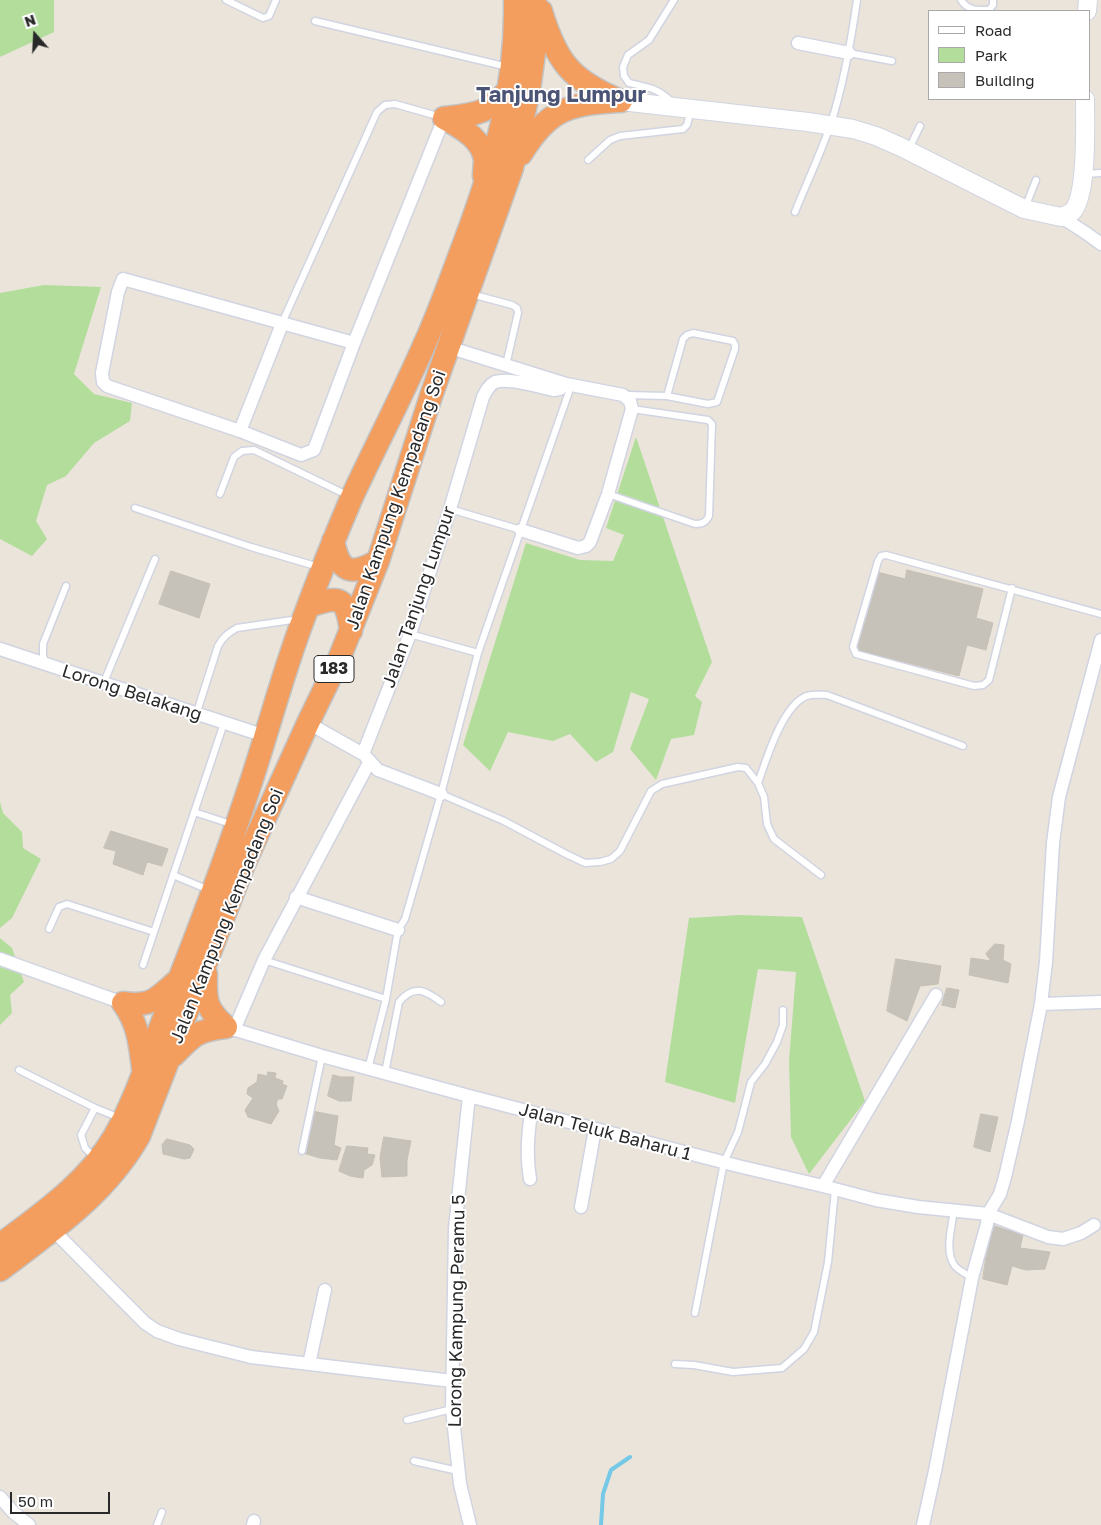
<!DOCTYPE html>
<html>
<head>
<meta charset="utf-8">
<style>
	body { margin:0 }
	#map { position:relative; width:1101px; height:1525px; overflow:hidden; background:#eae4db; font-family:"Golos Text",sans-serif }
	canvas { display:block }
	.legend { position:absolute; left:928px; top:10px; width:162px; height:90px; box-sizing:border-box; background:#fff; border:1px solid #a9a9a9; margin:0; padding:6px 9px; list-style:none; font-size:15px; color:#292929 }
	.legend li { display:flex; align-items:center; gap:10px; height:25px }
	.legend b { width:25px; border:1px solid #a9a9a9 }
	.north { position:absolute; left:10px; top:10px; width:50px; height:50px; -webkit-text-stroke:4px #fff; paint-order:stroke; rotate:341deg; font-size:14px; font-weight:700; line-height:20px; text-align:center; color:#292929 }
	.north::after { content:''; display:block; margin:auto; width:18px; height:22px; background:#292929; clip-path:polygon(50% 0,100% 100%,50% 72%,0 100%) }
	.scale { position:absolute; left:10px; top:1492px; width:100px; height:22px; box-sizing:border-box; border:2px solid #292929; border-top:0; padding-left:6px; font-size:15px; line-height:18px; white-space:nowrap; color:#292929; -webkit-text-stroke:4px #fff; paint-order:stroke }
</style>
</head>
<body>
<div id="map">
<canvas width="1101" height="1525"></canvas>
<ul class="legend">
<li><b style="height:6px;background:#fff"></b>Road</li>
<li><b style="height:14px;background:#b2dd9b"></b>Park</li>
<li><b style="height:14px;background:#c6c2ba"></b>Building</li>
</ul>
<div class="north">N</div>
<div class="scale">50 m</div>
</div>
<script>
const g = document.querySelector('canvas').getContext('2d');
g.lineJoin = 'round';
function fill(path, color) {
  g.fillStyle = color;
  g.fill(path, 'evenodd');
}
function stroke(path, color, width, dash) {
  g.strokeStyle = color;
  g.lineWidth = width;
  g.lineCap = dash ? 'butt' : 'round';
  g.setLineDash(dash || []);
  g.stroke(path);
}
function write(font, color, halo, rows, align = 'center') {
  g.font = font + ' "Golos Text",sans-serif';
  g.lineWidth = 4;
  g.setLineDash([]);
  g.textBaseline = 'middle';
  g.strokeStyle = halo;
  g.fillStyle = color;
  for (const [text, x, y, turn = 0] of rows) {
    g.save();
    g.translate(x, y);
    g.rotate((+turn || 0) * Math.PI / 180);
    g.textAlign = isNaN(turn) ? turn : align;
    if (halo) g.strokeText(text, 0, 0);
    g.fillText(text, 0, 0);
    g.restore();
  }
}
const green = new Path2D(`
	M0 0H54V32L0 57Z
	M44 285 101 287 74 374 94 394 132 403 130 421 94 443 66 476 47 485 36 521 47 539 32 556 0 539V293Z
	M636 437 712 662 695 696 702 702 694 735 671 739 656 780 630 749 649 699 631 692 613 752 596 762 570 734 553 741 508 732 490 771 463 745 526 543 580 560 613 561 624 535 606 528Z
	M0 802 3 813 22 832 23 848 41 859 12 918 0 928Z
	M740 915 802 917 865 1101 809 1174 791 1137 789 1061 796 972 758 969 735 1103 665 1082 689 918Z
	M0 938 12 948 24 982 10 995 12 1013 0 1025Z`);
const stream = new Path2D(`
	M601 1525 603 1494 611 1470 630 1457`);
const building = new Path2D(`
	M907 570 983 589 976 618 993 623 986 650 967 645 959 676 857 650 877 572 905 579Z
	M171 571 210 584 199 618 159 604Z
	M111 831 168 849 162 866 147 862 143 875 113 864 116 851 104 848Z
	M995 944 1004 945 1003 960 1011 964 1008 983 969 975 971 958 991 961 986 954Z
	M896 959 941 966 938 984 920 986 907 1021 887 1011Z
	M947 988 959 990 955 1008 942 1005Z
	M268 1072 276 1073 275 1078 283 1081 282 1084 287 1086 282 1099H278L276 1104 279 1111 271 1124 248 1117 245 1110 253 1098 247 1094 248 1088 257 1082 258 1074 267 1076Z
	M333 1075 341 1077H354L351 1101H339L328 1096Z
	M312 1111 338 1116 334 1145 341 1148 337 1160 320 1158 303 1153Z
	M981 1114 998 1117 990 1152 974 1147Z
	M384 1137 411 1141 407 1160V1176L382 1177 380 1158Z
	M167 1139 190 1145 194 1149 190 1158 184 1159 163 1154 162 1145Z
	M347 1146 368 1148 367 1154 375 1155 372 1165 364 1170 363 1178 350 1176 339 1171Z
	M991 1225 1023 1235 1020 1248 1050 1252 1045 1269 1026 1270 1012 1266 1007 1285 983 1279Z`);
const lane = new Path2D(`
	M226 0 263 18 269 16 276 0
	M961 0C968 11 977 10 989 10L993 5V0
	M315 21 508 67
	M849 53 892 61
	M672 102C657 88 648 87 629 83L624 76 623 67 628 55 649 40 674 0
	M909 149 920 126
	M588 160 610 140 620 136 683 129 687 125 691 110
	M1085 174 1101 173
	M1025 208 1036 180
	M795 212C807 182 821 153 831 123 844 83 851 42 857 0
	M471 294 512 305 517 308 518 313 506 365
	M282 323 377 112 385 105 395 104 441 117
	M626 395 667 396 708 404 717 402 735 349V345L733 341 693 333 687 335 683 339 667 396
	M220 494 234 457 242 451 254 450 349 496
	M608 494 695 524C703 524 706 522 709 516L712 424 708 420 632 409
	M135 508 251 547 319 567
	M450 509 521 530
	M1012 588 989 680 983 685 974 686 856 654 853 647 878 561 881 556 886 555 1101 614
	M410 634 478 653
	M46 664 43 656V644L66 586
	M104 682 155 559
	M196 715 218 646C223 637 228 633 237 628L299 619
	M758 783C766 760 780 714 801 699 809 693 818 695 827 695L963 746
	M441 794 504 821 566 854 585 863 600 862 611 859 620 851 651 791 662 784 738 767 746 768 758 783 764 797 767 824 774 839 821 875
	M194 812 234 825
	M173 875 209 890
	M49 929 59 907 67 904 154 932
	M264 960 386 999
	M143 965 224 723
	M368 1069 386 999 398 930 405 919 441 794 478 653 571 386
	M19 1070 95 1108 120 1118
	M385 1073 399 1002C414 984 425 990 441 1002
	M95 1108 81 1135 85 1148 95 1158
	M302 1151 322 1056
	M954 1210C952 1226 944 1252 955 1266 959 1271 967 1274 972 1278
	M695 1313 724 1162 738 1132 751 1082 765 1064 777 1042 783 1025V1010
	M675 1364 694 1365 733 1372 782 1368 804 1349 814 1332 828 1262 835 1190
	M407 1420 452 1409
	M414 1461 458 1471
	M157 1525 162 1512`);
const street = new Path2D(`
	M798 43 849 53
	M1061 217 1086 233 1101 244
	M354 343 123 279 118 292 102 373 103 382 107 386 240 431 301 455 314 450 354 343 444 118
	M448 347 566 384
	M240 431 282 324
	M0 649 265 736
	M308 723 363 754 410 634 450 509 483 397C486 391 489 385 495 382 509 377 539 387 554 390L560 389 566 384 623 395 630 401 632 409 608 494 590 542 586 546 578 548 521 530
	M366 757 378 770 441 794
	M296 897 398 930
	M0 959 123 1003
	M1041 1004 1101 1002
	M226 1027 322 1056 469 1096 738 1166 823 1186 876 1200 918 1207 988 1214 1048 1237 1063 1239 1081 1233 1094 1225
	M234 1030 264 960 370 761
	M469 1096 455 1228 452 1409 460 1484 470 1525
	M530 1179C526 1156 528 1135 531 1112
	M823 1186 936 995
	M581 1207 595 1129
	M53 1230 145 1323 157 1331 179 1339 251 1357 452 1381
	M309 1364 325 1290
	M0 1497 13 1512 29 1525
	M253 1525 254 1521
	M923 1525 935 1471 972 1278 987 1224 988 1214 1000 1194 1005 1177 1018 1121 1041 1004 1046 962 1053 843 1059 797 1101 640`);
const secondary = new Path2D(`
	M1087 11 1088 0
	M621 101 808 122 853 129 876 136 901 147 1024 209 1061 217C1064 216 1069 214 1072 212 1088 196 1085 123 1085 99`);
const highway = new Path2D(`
	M541 11C556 61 571 81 621 101
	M444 118C461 128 482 138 485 160 485 165 484 171 484 176
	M444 118C477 114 488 114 510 88
	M521 154C548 110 567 104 618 101
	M333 541C340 573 350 576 378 561
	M309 606C341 595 346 597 351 631
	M206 974C205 1001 206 1009 226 1027
	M123 1003C138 1023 140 1044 143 1068
	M123 1003C152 1007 156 999 177 981
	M174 1055C193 1035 198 1030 226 1027
	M0 1245C41 1214 87 1183 114 1137 136 1100 151 1050 167 1010 195 940 222 869 246 797 266 739 281 678 303 620 318 579 334 539 351 499 375 447 402 396 425 343 440 310 452 275 465 241 495 160 517 87 515 0
	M0 1270C52 1231 107 1193 139 1136L244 864 308 723 339 659 378 561 431 396 512 168 529 90 534 53 535 0`);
const shields = [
	[334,669,40]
];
const shieldNames = [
	["183",334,669]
];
const streetNames = [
	["Jalan Kampung Kempadang Soi",396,500,-71],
	["Jalan Tanjung Lumpur",419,597,-71],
	["Lorong Belakang",132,693,18],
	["Jalan Kampung Kempadang Soi",227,916,-68],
	["Jalan Teluk Baharu 1",605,1132,15],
	["Lorong Kampung Peramu 5",457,1311,-89]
];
const districtNames = [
	["Tanjung Lumpur",561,95]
];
fill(green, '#b2dd9b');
stroke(stream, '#75c9e6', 4);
fill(building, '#c6c2ba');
stroke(building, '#c5bfb5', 1);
stroke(lane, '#d1d4e1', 9);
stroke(street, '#d1d4e1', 15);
stroke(secondary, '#d1d4e1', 20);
stroke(highway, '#c3c3c3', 25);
stroke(lane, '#fff', 6);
stroke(street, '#fff', 12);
stroke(secondary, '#fff', 18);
stroke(highway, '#f39d5e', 22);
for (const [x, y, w] of shields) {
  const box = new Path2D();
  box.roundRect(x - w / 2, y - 13.5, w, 27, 4);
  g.fillStyle = '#fff';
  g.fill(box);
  stroke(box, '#292929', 1);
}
write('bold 16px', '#292929', null, shieldNames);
write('18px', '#292929', '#fff', streetNames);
write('bold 22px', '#4c5476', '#fff', districtNames);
</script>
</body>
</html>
